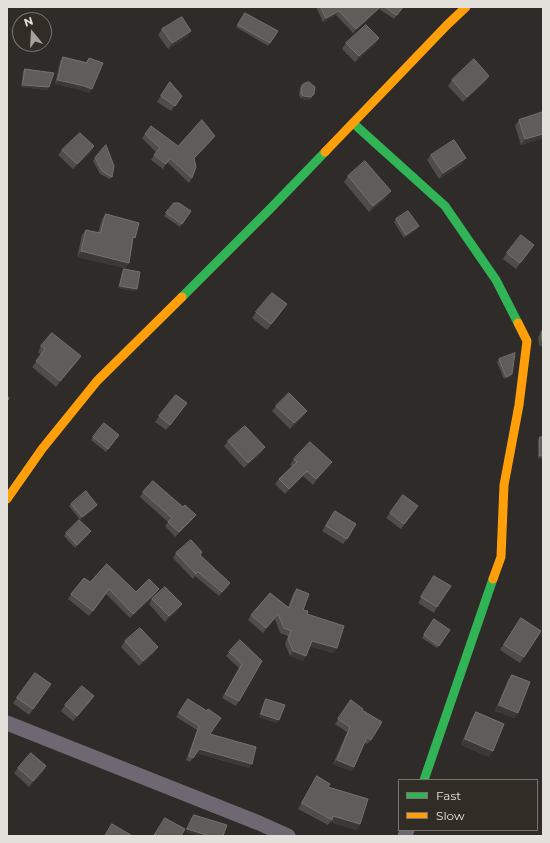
<!DOCTYPE html>
<html>
<head>
<meta charset="utf-8">
<style>
	body { margin:0 }
	#map { position:relative; width:550px; height:843px; overflow:hidden; background:#2e2b28; font-family:Montserrat,sans-serif }
	canvas { display:block }
	.frame { position:absolute; inset:0; border:8px solid #e4e1dd; pointer-events:none }
	.legend { position:absolute; left:398px; top:779px; width:140px; height:52px; box-sizing:border-box; background:#312c25; border:1px solid #79746f; margin:0; padding:5px 7px; list-style:none; font-size:12px; color:#e4e1dd }
	.legend li { display:flex; align-items:center; gap:8px; height:20px }
	.legend b { width:20px; border:1px solid #79746f }
	.north { position:absolute; left:12px; top:12px; width:40px; height:40px; box-sizing:border-box; background:#312c25; border:1px solid #79746f; border-radius:50%; rotate:342deg; font-size:11px; font-weight:700; line-height:16px; text-align:center; color:#e4e1dd }
	.north::after { content:''; display:block; margin:auto; width:14px; height:18px; background:#a4a19e; clip-path:polygon(50% 0,100% 100%,50% 72%,0 100%) }
</style>
</head>
<body>
<div id="map">
<canvas width="550" height="843"></canvas>
<div class="frame"></div>
<ul class="legend">
<li><b style="height:5px;background:#30b455"></b>Fast</li>
<li><b style="height:5px;background:#ff9f0a"></b>Slow</li>
</ul>
<div class="north">N</div>
</div>
<script>
const g = document.querySelector('canvas').getContext('2d');
g.lineJoin = 'round';
function stroke(path, color, width, dash) {
  g.strokeStyle = color;
  g.lineWidth = width;
  g.lineCap = dash ? 'butt' : 'round';
  g.setLineDash(dash || []);
  g.stroke(path);
}
function fill(path, color) {
  g.fillStyle = color;
  g.fill(path, 'evenodd');
}
const street = new Path2D(`
	M7 723 259 823 288 836
	M405 836 407 830`);
const fast = new Path2D(`
	M353 123 445 206 496 280 518 323
	M182 297 270 209 325 152
	M424 780 493 579`);
const slow = new Path2D(`
	M325 152 447 25 466 7
	M7 499 42 449 97 381 182 297
	M493 579 501 557 504 485 519 405 527 341 518 323`);
const wall = new Path2D(`
	M316 7H403L394 19 379 9 353 33 336 15 323 22Z
	M245 13 278 31 268 46 236 27Z
	M162 29 187 37 168 49 158 35Z
	M379 38 375 44 355 62 342 49 346 43Z
	M63 57 86 62 89 58 92 89 89 93 81 90 55 84 60 62Z
	M25 69 49 87 47 90 21 87 23 72Z
	M489 76 485 82 463 102 448 86 452 80Z
	M170 82 182 96 171 111 157 102Z
	M302 85 312 97 309 100 301 99 299 95 300 88Z
	M543 112V138L521 145 515 126 519 120Z
	M145 134 178 146 212 140 194 159 192 178 189 183 167 162 163 169 151 160 156 152 142 138Z
	M94 146 91 152 73 169 58 155 62 150Z
	M431 155 462 164 439 179 427 160Z
	M95 158 112 177 110 179 100 174 93 161Z
	M348 176 387 197 369 212 344 182Z
	M174 203 191 211 180 227 164 216Z
	M106 214 133 241 129 263 125 268 77 257 82 235 86 230 98 233 102 219Z
	M396 219 419 226 417 229 404 238 394 222Z
	M530 250 516 269 503 259 507 253Z
	M124 269 137 289 135 291 118 288 122 272Z
	M283 310 267 330 252 318 256 312Z
	M543 330V348L539 345 538 337Z
	M41 346 77 362 56 387 32 367 41 355 38 352Z
	M499 359 512 374 510 377 504 379 497 362Z
	M276 406 307 411 303 416 290 429 272 411Z
	M183 409 166 430 155 422 159 416Z
	M119 435 106 452 91 440 93 437Z
	M540 437H543V459H538V440Z
	M228 441 265 447 261 453 244 468 224 446Z
	M294 459 328 467 313 485 303 476 285 494 275 484 279 479 292 466 290 465Z
	M143 492 193 519 175 537 165 526 168 522 140 497Z
	M71 504 95 508 80 520 69 506Z
	M335 511 347 539 343 544 322 531Z
	M414 511 401 529 386 518 390 513Z
	M66 533 89 534 75 548 64 536Z
	M176 553 200 555 230 583 219 596 195 576 193 579 173 558Z
	M434 576 437 607 434 613 418 603Z
	M90 582 136 592 156 594 130 618 106 594 89 616 68 599 71 594Z
	M297 589 303 610 337 648 333 653 310 646 306 656 303 661 290 656 285 644 288 636 280 633 275 619 263 633 248 620 251 615 288 607 293 594Z
	M152 599 182 604 178 610 165 622 149 604Z
	M434 619 450 630 437 648 422 638Z
	M517 624 541 631 520 663 500 650Z
	M125 641 154 653 139 666 121 647Z
	M229 652 262 661 236 706 222 698 239 668 226 656Z
	M35 673 51 684 29 715 13 703Z
	M512 675 518 713 514 718 495 711 508 680Z
	M188 699 210 734 249 768 196 753 190 762 186 760 197 730 176 717Z
	M266 699 277 723 259 717 264 702Z
	M351 700 362 710 371 740 367 744 364 742 354 767 351 771 333 764 347 732 335 724Z
	M90 702 73 721 61 711 65 705Z
	M476 712 489 757 461 745 472 718Z
	M46 766 43 772 29 787 14 773 18 768Z
	M317 776 328 787 360 824 356 830 330 822 328 825 298 809 313 782Z`);
const shadedWall = new Path2D(`
	M380 7H381L379 9 353 33 356 29Z
	M339 11 336 15 323 22 326 18Z
	M191 31 187 37 168 49 172 43Z
	M379 38 375 44 355 62 359 56Z
	M489 76 485 82 463 102 467 97Z
	M58 80 84 86 92 89 89 93 81 90 55 84Z
	M23 85 49 87 47 90 21 87Z
	M314 94 312 97 309 100 301 99 303 96Z
	M543 134V138L521 145 525 139Z
	M215 136 212 140 191 163 194 158Z
	M94 146 91 152 73 169 77 164Z
	M466 158 462 164 439 179 443 173Z
	M391 191 387 197 369 212 373 206Z
	M419 226 417 229 404 238 406 235Z
	M81 251 129 263 125 268 77 257Z
	M120 286 137 289 135 291 118 288Z
	M81 356 77 362 56 387 60 381Z
	M512 374 510 377 504 379 506 377Z
	M307 411 303 416 290 429 294 423Z
	M265 447 261 453 244 468 248 463Z
	M540 456H543V459H538Z
	M332 462 328 467 313 485 316 479Z
	M307 471 303 476 285 494 289 489Z
	M97 505 95 508 80 520 82 517Z
	M196 515 193 519 175 537 179 532Z
	M91 531 89 534 75 548 77 545Z
	M159 589 156 594 130 618 133 614Z
	M182 604 178 610 165 622 169 616Z
	M278 614 275 619 263 633 266 628Z
	M312 641 337 648 333 653 309 646Z
	M158 647 154 653 139 666 143 661Z
	M293 651 306 656 303 661 290 656Z
	M94 696 90 702 73 721 77 716Z
	M499 705 518 713 514 718 495 711Z
	M261 714 279 720 277 723 259 717Z
	M465 739 493 751 489 757 461 745Z
	M199 749 252 764 249 768 196 753Z
	M337 760 354 767 351 771 333 764Z
	M46 766 43 772 29 787 33 781Z
	M333 816 360 824 356 830 330 822Z
	M187 829 210 836H199L185 832Z`);
const building = new Path2D(`
	M321 7H380L356 29 339 11 326 18Z
	M385 7H403L397 15Z
	M245 13 278 31 270 43 238 25Z
	M182 17 191 31 172 43 162 29Z
	M366 25 379 38 359 56 346 43Z
	M63 57 87 63 89 58 103 63 92 89 84 86 58 80Z
	M474 59 489 76 467 97 452 80Z
	M25 69 54 73 49 87 23 85Z
	M170 82 182 96 175 106 161 96Z
	M309 82 315 87 314 94 311 97 303 96 301 93 302 85 305 83Z
	M543 112V134L525 139 519 120Z
	M202 120 215 136 194 158 196 167 192 178 170 158 166 164 154 155 160 148 145 134 151 126 178 146Z
	M80 133 94 146 77 164 62 150Z
	M454 140 466 158 443 173 431 155Z
	M106 145 114 166 112 177 102 171 95 158Z
	M365 161 391 191 373 206 348 176Z
	M174 203H179L191 211 182 224 166 213Z
	M408 211 419 226 406 235 396 219Z
	M106 214 139 223 135 238 133 237 129 263 81 251 86 230 100 233Z
	M521 235 534 245 520 263 507 253Z
	M124 269 140 272 137 289 120 286Z
	M272 293 287 304 271 324 256 312Z
	M543 330V342L542 341 541 332Z
	M52 333 81 356 60 381 36 361 45 349 41 346Z
	M515 353 512 374 506 377 499 359Z
	M289 393 307 411 294 423 276 406Z
	M7 395 9 399 7 401Z
	M176 395 187 403 170 425 159 416Z
	M104 423 119 435 108 449 93 437Z
	M245 426 265 447 248 463 228 441Z
	M540 437H543V456H540Z
	M310 442 332 462 316 479 307 471 289 489 279 479 297 462 294 459Z
	M153 481 183 507 185 505 196 515 179 532 168 522 172 518 143 492Z
	M86 491 97 505 82 517 71 504Z
	M403 495 418 506 404 524 390 513Z
	M335 511 356 524 347 539 326 526Z
	M79 520 91 531 77 545 66 533Z
	M191 540 202 552 200 555 230 583 222 592 198 572 196 574 176 553Z
	M107 564 136 592 149 579 159 589 133 614 109 589 93 611 71 594 84 578 90 582Z
	M434 576 451 586 437 607 421 597Z
	M165 587 182 604 169 616 152 599Z
	M297 589 309 594 303 610 308 611 307 614 344 626 337 648 312 641 306 656 293 651 288 639 291 631 284 628 278 614 266 628 251 615 270 593 289 608Z
	M521 618 541 631 524 657 504 645Z
	M434 619 450 630 439 646 424 635Z
	M140 628 158 647 143 661 125 641Z
	M240 640 262 661 239 701 225 694 242 664 229 652Z
	M35 673 51 684 33 709 17 698Z
	M512 675 530 682 518 713 499 705Z
	M82 686 94 696 77 716 65 705Z
	M188 699 207 711 208 709 221 718 210 734 256 747 252 764 199 749 193 758 189 756 199 726 179 713Z
	M266 699 285 705 279 720 261 714Z
	M351 700 363 709 362 710 382 722 371 740 367 737 354 767 337 760 350 727 338 719Z
	M476 712 504 724 493 751 465 739Z
	M31 753 46 766 33 781 18 768Z
	M317 776 330 784 328 787 368 799 360 824 333 816 332 820 302 803Z
	M194 815 227 825 223 836H210L187 829Z
	M165 818 185 829 181 836H154Z
	M112 824 131 835V836H105Z`);
stroke(street, '#6f6772', 15);
stroke(fast, '#30b455', 9);
stroke(slow, '#ff9f0a', 9);
fill(wall, '#4f4d4a');
fill(shadedWall, '#3b3936');
fill(building, '#5f5d5a');
stroke(building, '#74726e', 1);
</script>
</body>
</html>
